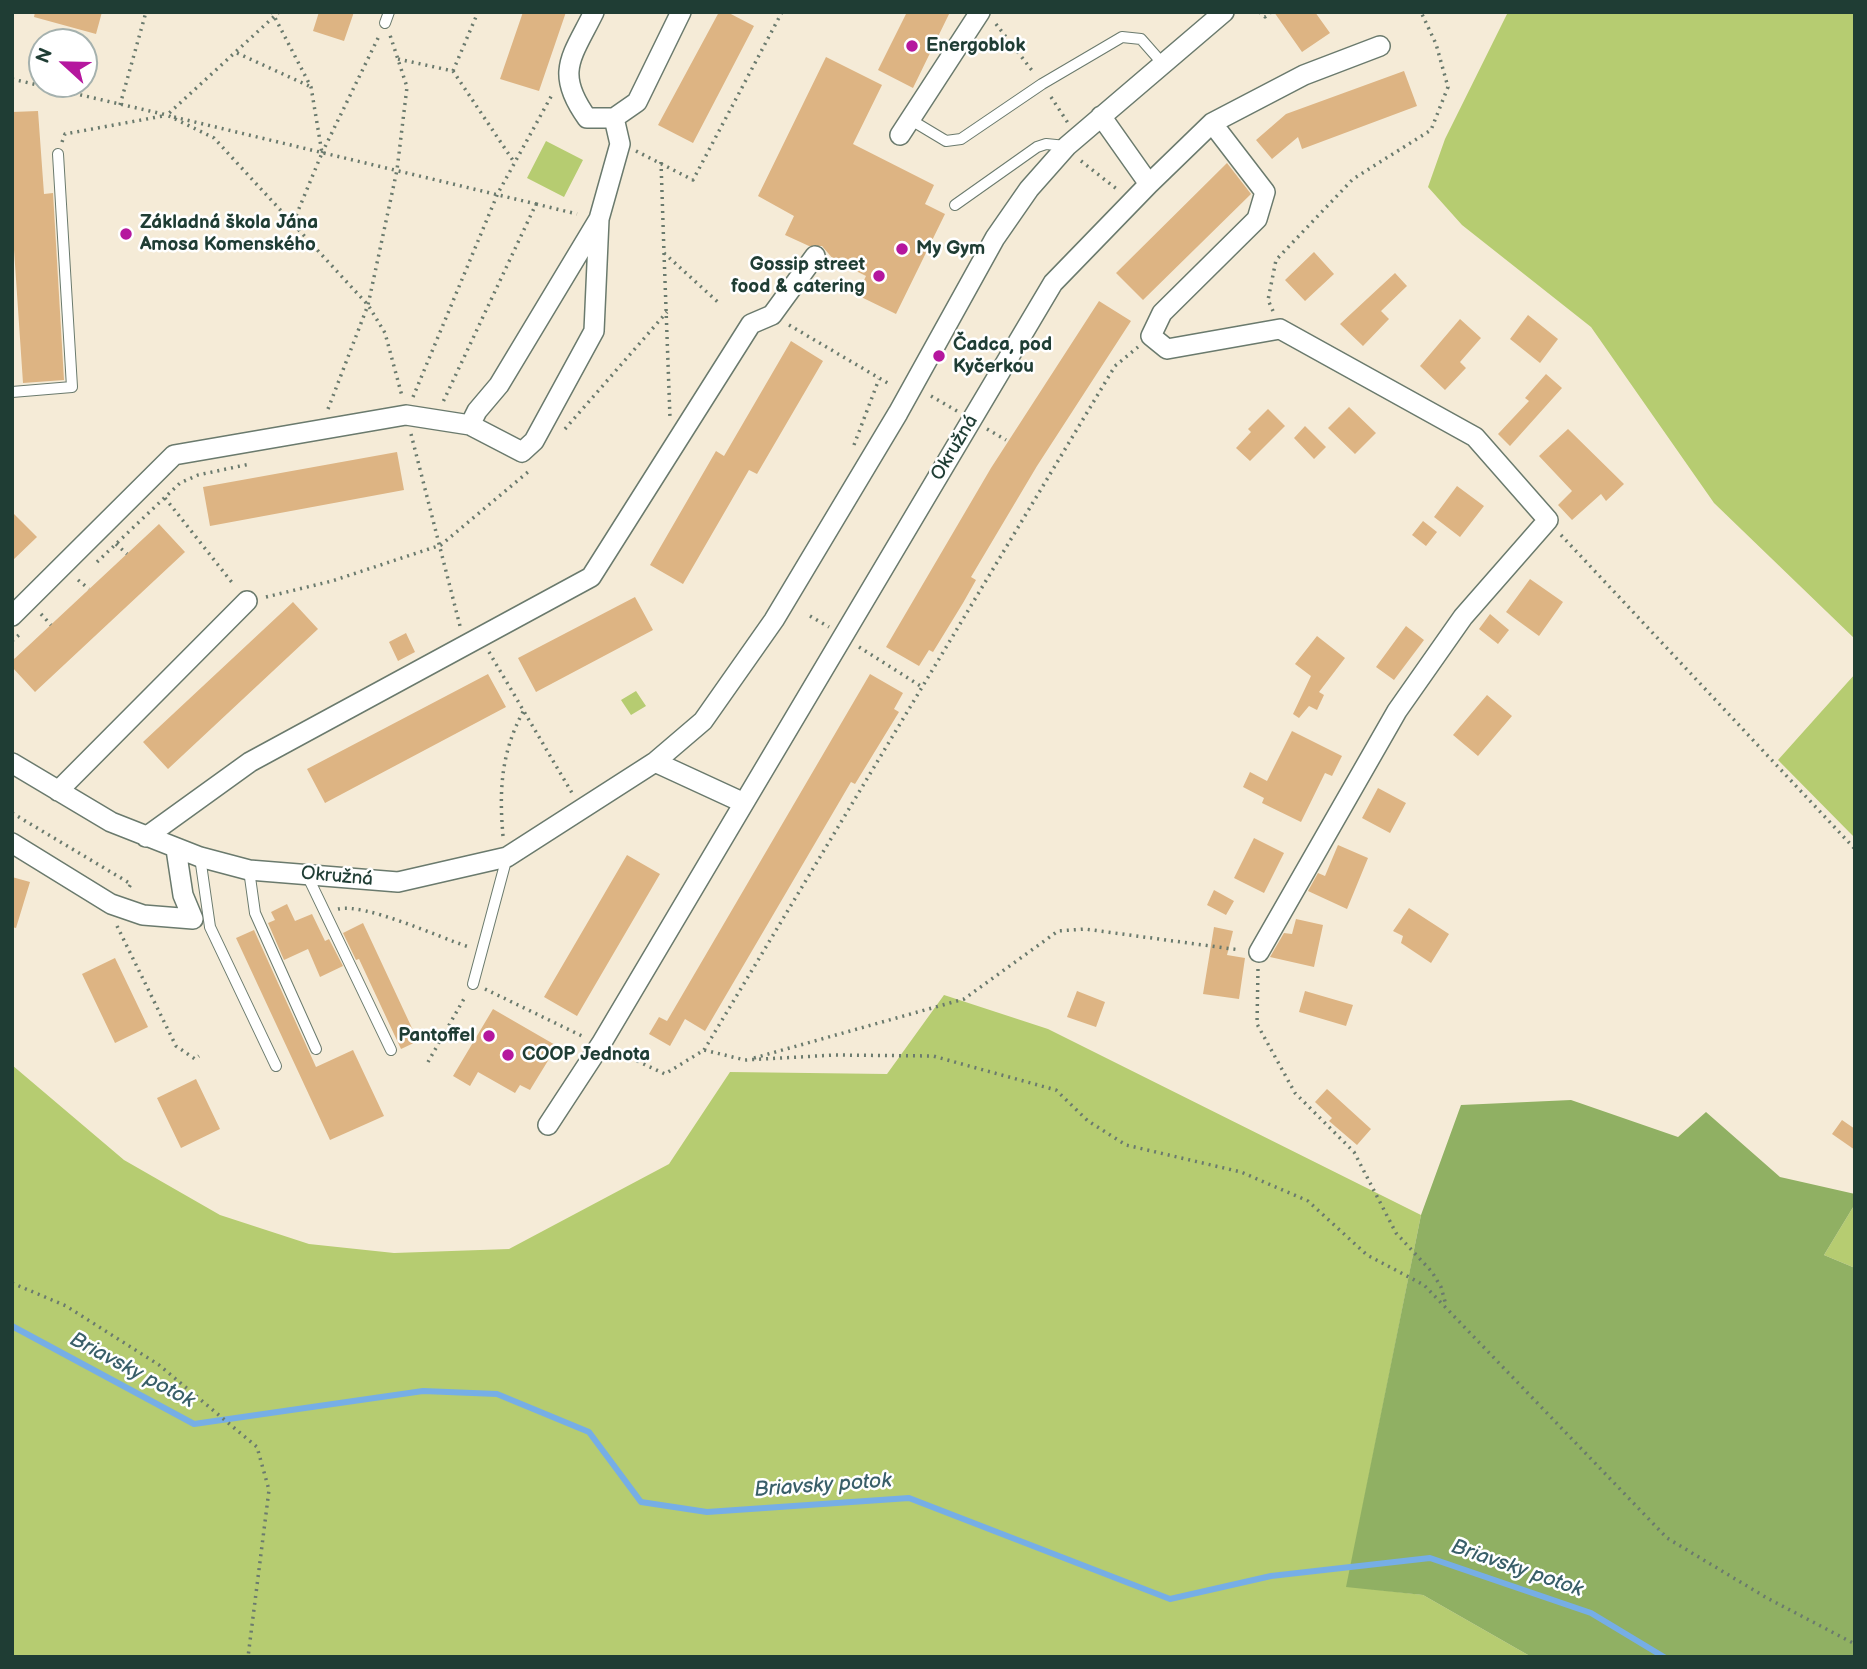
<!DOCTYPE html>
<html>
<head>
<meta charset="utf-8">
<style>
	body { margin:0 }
	#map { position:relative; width:1867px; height:1669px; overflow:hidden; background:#f5ebd7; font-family:"Balsamiq Sans",sans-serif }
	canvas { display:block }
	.frame { position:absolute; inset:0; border:14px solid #1f3d34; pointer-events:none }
	.north { position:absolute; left:28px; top:28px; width:70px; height:70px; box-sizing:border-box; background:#fff; border:2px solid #a5b1ae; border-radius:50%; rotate:292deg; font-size:19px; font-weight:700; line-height:28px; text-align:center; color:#1f3d34 }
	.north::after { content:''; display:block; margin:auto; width:24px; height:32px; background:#b5179e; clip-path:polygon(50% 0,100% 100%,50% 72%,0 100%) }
</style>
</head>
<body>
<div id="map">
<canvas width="1867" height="1669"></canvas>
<div class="frame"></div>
<div class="north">N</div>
</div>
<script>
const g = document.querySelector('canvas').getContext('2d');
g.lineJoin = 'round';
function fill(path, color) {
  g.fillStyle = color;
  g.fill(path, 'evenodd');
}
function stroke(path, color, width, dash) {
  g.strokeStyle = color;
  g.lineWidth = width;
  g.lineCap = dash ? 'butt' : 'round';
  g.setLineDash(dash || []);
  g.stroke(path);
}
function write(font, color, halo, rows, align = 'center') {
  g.font = font + ' "Balsamiq Sans",sans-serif';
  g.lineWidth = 5;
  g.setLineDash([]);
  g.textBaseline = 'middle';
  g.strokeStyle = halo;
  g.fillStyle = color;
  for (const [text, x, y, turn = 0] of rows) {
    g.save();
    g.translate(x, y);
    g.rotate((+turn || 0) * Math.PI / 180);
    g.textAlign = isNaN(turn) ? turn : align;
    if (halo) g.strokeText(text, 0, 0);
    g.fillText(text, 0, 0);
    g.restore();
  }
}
const green = new Path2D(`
	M1508 12H1855V639L1714 503 1591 327 1462 225 1428 187 1445 139Z
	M546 141 583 160 564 197 527 178Z
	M1855 674V838L1778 760Z
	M636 691 646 706 631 715 621 700Z
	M944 995 1048 1029 1421 1215 1347 1586 1423 1595 1528 1655 1539 1657H12V1065L124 1160 220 1215 309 1244 394 1253 509 1249 669 1164 730 1072 887 1074Z
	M1855 1204V1268L1824 1255Z`);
const forest = new Path2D(`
	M1571 1100 1678 1137 1706 1112 1780 1177 1855 1194V1204L1824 1255 1855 1268V1657H1539L1528 1655 1423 1595 1346 1587 1421 1215 1461 1105Z`);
const stream = new Path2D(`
	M12 1326 194 1424 423 1391 497 1394 589 1432 641 1502 707 1512 909 1498 1170 1599 1271 1576 1430 1558 1591 1613 1664 1657`);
const building = new Path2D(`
	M35 12H102L96 34 34 17Z
	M319 12H354L344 41 313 31Z
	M523 12H566L539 91 500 79Z
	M719 12H727L754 26 693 143 658 125Z
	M907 12H950L913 88 878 70Z
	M1274 12H1315L1330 33 1302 52Z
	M826 57 882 85 853 144 934 185 925 204 945 214 896 314 857 295 866 276 834 260 822 246H809L785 235 794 216 758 196Z
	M1404 71 1417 106 1302 149 1298 137 1272 159 1256 140 1286 114Z
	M38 111 44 194 53 193 64 380 23 383 12 220V112Z
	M1227 163 1251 194 1143 300 1116 273Z
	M1314 252 1334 274 1305 301 1285 280Z
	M1395 273 1407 286 1381 311 1389 319 1363 346 1340 324Z
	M1099 301 1131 321 1037 466 971 577 976 580 963 603 933 652 929 650 919 666 886 647 991 468Z
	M1528 315 1558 339 1540 363 1510 339Z
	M1460 319 1481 338 1460 362 1466 368 1445 390 1420 366Z
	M791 341 823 361 757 474 749 470 683 584 650 565 716 451 724 456Z
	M1546 374 1562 388 1510 446 1498 434 1529 401 1525 398Z
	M1349 407 1376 433 1355 454 1328 428Z
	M1268 409 1285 426 1250 461 1236 448 1251 432 1248 429Z
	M1305 426 1326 447 1314 459 1294 438Z
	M1568 429 1624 484 1606 501 1601 494 1572 520 1558 505 1572 491 1539 456Z
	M397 452 404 490 210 526 203 487Z
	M1457 486 1484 506 1460 537 1434 517Z
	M12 512 37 537 12 561Z
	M1423 521 1437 532 1426 546 1412 535Z
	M159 524 185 552 35 692 12 667V661Z
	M1530 579 1563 602 1539 636 1506 612Z
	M635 597 653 630 536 692 518 658Z
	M293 602 318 629 168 769 143 742Z
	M1490 614 1509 630 1498 644 1479 629Z
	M1406 626 1424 640 1394 680 1376 667Z
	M406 633 415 652 398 661 389 642Z
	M1317 636 1345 658 1319 692 1324 695 1317 710 1309 706 1299 718 1293 714 1311 676 1295 664Z
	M488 674 506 707 325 803 307 769Z
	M870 674 903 693 894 709 899 712 855 784 851 782 705 1031 685 1019 670 1046 649 1034 659 1017 667 1021Z
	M1487 695 1512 716 1478 756 1453 735Z
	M1292 731 1342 756 1332 776 1325 773 1301 822 1262 803 1264 798 1243 787 1250 772 1267 781Z
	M1378 788 1406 803 1390 833 1362 818Z
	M1254 838 1284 853 1264 893 1234 878Z
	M1338 845 1368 858 1347 909 1308 891 1318 873 1325 876Z
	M627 855 660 874 577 1016 544 997Z
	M12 877 30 882 16 928 12 927Z
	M1214 890 1234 901 1226 915 1207 905Z
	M287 904 295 921 312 914 325 941 329 939 343 966 320 977 308 949 284 960 268 923 275 920 271 912Z
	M1409 908 1449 934 1431 963 1401 943 1403 936 1393 931Z
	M1296 919 1323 925 1314 967 1270 957 1284 933 1292 934Z
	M363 923 418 1041 401 1049 359 959 356 960 343 933Z
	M1214 927 1233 931 1227 955 1245 958 1239 999 1203 994Z
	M254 930 316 1067 353 1050 384 1116 330 1140 236 938Z
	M115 958 148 1027 115 1043 82 974Z
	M1077 991 1105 1002 1096 1027 1067 1017Z
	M1305 991 1353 1005 1346 1026 1299 1012Z
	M493 1009 557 1046 530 1090 520 1085 515 1093 478 1072 470 1086 453 1076Z
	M196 1079 220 1129 181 1148 157 1098Z
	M1327 1089 1371 1129 1357 1145 1329 1121 1332 1118 1315 1102Z
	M1842 1120 1855 1129V1150L1832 1134Z`);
const path = new Path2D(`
	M272 12 311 87 322 153 293 223
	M279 12 167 115 214 138 368 305 385 333 402 396
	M1259 12 1265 17 1271 12
	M996 24 1034 73
	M237 53 309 86
	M398 59 453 71 514 162
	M453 71 478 12
	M12 79 167 115
	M1051 97 1068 123
	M120 105 146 12
	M174 117 536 204 443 402
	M62 142 65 134 163 116
	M636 151 693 180 782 12
	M322 153 380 34
	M1081 161 1118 190
	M661 162 664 253 720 304
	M536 204 577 214
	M664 253 670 418
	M1273 311 1268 300 1276 260 1353 179 1431 130 1448 87 1436 44 1421 12
	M789 325 891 385
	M931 396 957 411
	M413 397 498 193 553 93
	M328 409 368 305 397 170 407 87 390 35
	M565 429 667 312
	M987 429 1006 440
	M411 434 460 626
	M854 445 879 379
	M165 498 234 585
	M1561 535 1855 849
	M116 544 127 554
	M97 562 180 483 198 475 250 464
	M78 580 89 589
	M266 597 332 581 441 545 528 472
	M41 614 51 625
	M810 616 829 627
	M12 641 19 635
	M859 647 922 687
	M489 652 572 793
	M12 659 13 660
	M12 813 131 884 127 891
	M503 836C499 790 501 752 524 710
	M338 909C366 903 438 937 469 947
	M117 926 176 1046 195 1059 199 1056
	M1258 969 1257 1024 1295 1093 1354 1152 1396 1233 1432 1272 1441 1287 1446 1305
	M485 989 582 1036
	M704 1050 1115 366 1138 347
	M618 1052 665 1074 704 1050 745 1060 835 1055 933 1056 1056 1090 1088 1121 1126 1145 1241 1172 1308 1201 1367 1255 1424 1285 1667 1538 1767 1598 1855 1644
	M754 1058 964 999 1058 931 1085 929 1240 950
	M428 1062 465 997
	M12 1283 66 1306 159 1365 257 1447 269 1490 248 1657`);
const lane = new Path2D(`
	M385 23 389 12
	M911 120 946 141 961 139 1042 84 1122 37 1141 39 1163 64
	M955 205 1037 147 1046 144 1066 146
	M12 392 72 387 58 154
	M200 857 210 927 276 1066
	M249 870 255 913 316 1049
	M307 875 391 1050
	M473 984 507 857`);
const street = new Path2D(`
	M594 12C572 57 554 72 587 118H614L637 102 681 12
	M1212 123 1265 192 1257 219 1162 313 1151 336 1167 349 1280 329 1475 437 1548 520 1463 617 1397 711 1259 952
	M900 135 980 12
	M1149 184 1212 123 1304 75 1380 46
	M470 425 477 411 499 385 599 219 620 144 614 118
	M12 616 174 455 406 415 470 425 522 452 534 441 594 331 599 219
	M12 763 111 822 200 857 249 870 398 882 507 857 655 762 703 721 774 620 898 413 995 238 1029 189 1067 146 1224 12
	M58 791 247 601
	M744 803 1053 283 1149 184 1101 116
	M146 837 250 762 591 577 751 324 772 315 815 256
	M12 843 111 904 143 915 193 919 183 895 176 849
	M548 1125 601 1044 744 803 655 762`);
const markers = [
	[912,46,7,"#b5179e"],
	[126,234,7,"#b5179e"],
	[902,249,7,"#b5179e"],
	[879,276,7,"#b5179e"],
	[939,356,7,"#b5179e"],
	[489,1036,7,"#b5179e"],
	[508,1055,7,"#b5179e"]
];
const poiNames = [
	["Energoblok",926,46],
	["Základná škola Jána",140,223],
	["Amosa Komenského",140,245],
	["My Gym",916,249],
	["Gossip street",865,265,"right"],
	["food & catering",865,287,"right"],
	["Čadca, pod",953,345],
	["Kyčerkou",953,367],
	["Pantoffel",475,1036,"right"],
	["COOP Jednota",522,1055]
];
const streetNames = [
	["Okružná",955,448,-59],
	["Okružná",337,877,5]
];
const waterNames = [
	["Briavsky potok",132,1371,28],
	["Briavsky potok",823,1486,-4],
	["Briavsky potok",1517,1569,19]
];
fill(green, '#b6cc71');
fill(forest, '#90b063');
stroke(stream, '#76aee6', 6);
fill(building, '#ddb483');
stroke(lane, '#6a7a6d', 12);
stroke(street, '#6a7a6d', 22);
stroke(path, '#6a7a6d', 3.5, [2, 5]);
stroke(lane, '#fff', 10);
stroke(street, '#fff', 19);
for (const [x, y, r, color] of markers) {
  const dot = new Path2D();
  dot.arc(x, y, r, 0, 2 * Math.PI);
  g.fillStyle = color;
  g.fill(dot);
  stroke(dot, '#fff', 2.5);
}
write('bold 19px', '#1f3d34', '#fff', poiNames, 'left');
write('19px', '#1f3d34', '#fff', streetNames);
write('italic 21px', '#395f69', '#fff', waterNames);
</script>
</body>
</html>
